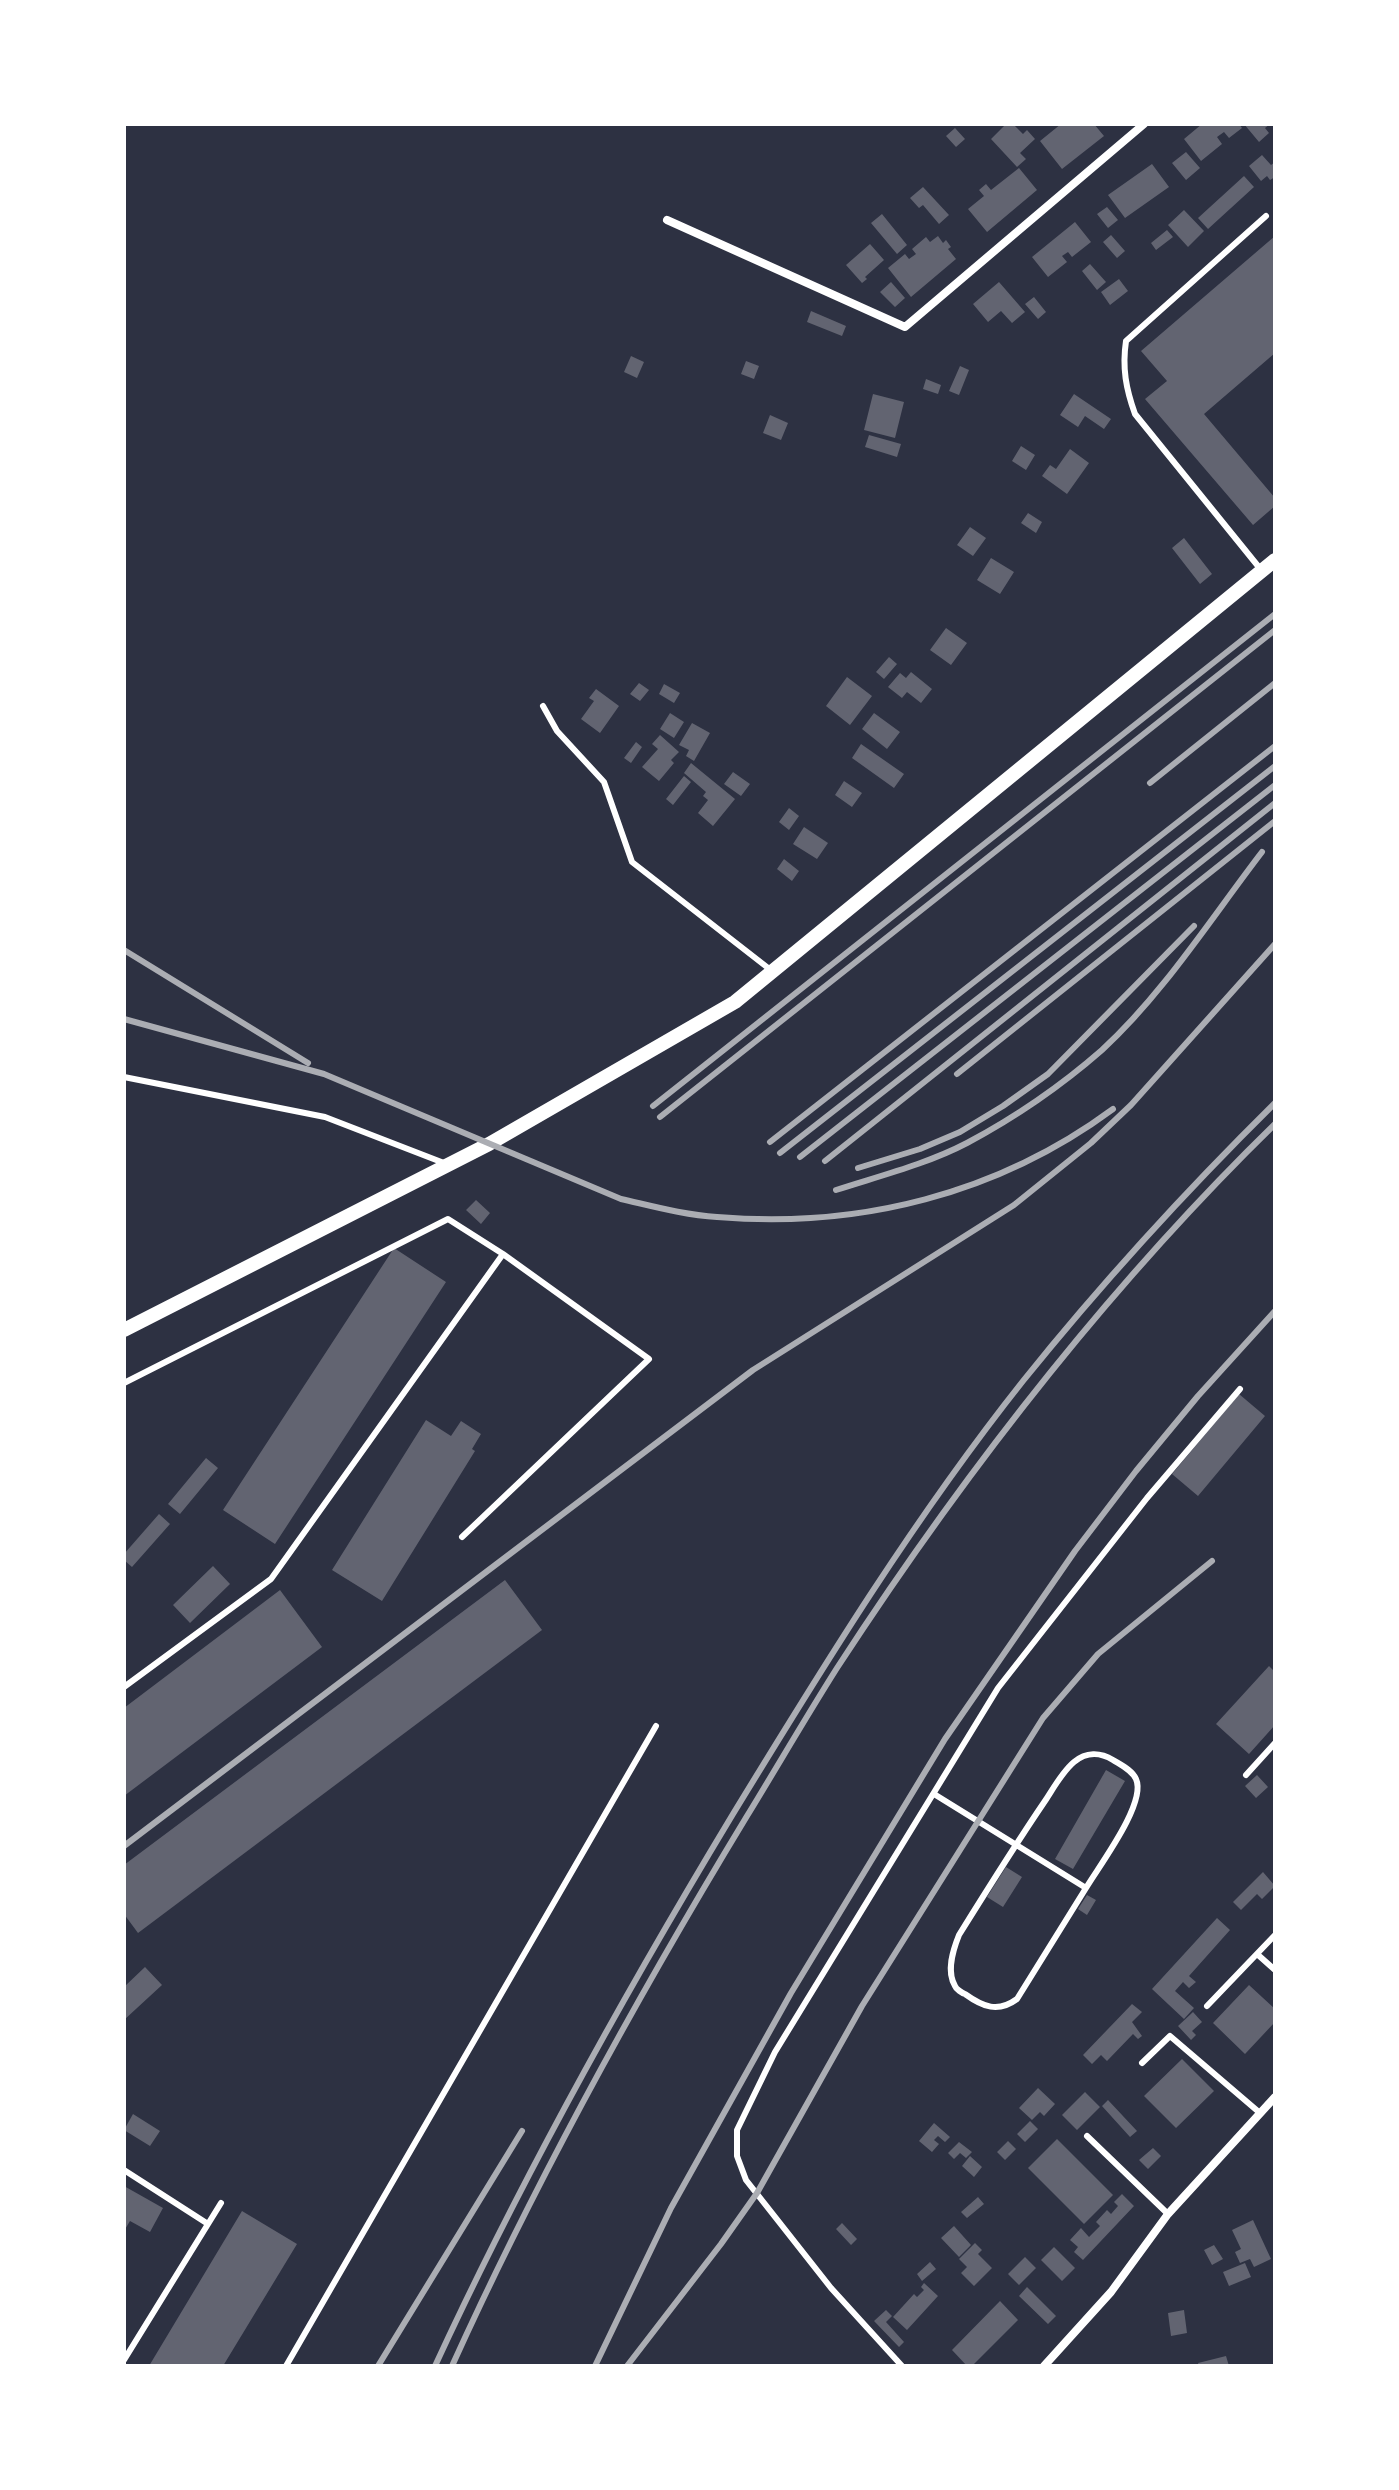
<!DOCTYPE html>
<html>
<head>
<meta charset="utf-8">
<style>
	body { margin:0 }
	#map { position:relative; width:1399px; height:2490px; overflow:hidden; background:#2d3142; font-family:"Exo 2",sans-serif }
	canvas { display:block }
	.frame { position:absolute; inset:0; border:126px solid #fff; pointer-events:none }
</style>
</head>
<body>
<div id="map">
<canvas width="1399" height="2490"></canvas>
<div class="frame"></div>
</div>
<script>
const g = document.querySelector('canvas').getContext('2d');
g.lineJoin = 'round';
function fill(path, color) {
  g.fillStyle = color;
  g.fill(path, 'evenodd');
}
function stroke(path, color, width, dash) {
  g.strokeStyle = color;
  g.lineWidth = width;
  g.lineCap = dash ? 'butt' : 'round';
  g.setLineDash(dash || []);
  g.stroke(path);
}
const building = new Path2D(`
	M1006 124H1013L1023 134 1027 130 1035 139 1020 153 1026 159 1017 167 991 139Z
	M1061 124H1094L1104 136 1062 169 1040 141Z
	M1202 124H1239L1242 128 1229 138 1224 132 1217 137 1222 144 1201 161 1184 139Z
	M1244 124H1270L1265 128 1269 133 1259 142Z
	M955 128 965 139 956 147 946 136Z
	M1186 152 1200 168 1186 180 1172 163Z
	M1262 155 1271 165 1275 162V177L1270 180 1267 176 1261 181 1249 166Z
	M1152 164 1169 187 1125 218 1108 195Z
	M1019 168 1037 190 987 232 968 209 984 196 979 190 986 184 991 190Z
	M1244 176 1254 187 1208 229 1198 218Z
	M923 187 949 215 939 224 923 205 919 208 910 198Z
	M1107 207 1118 220 1108 228 1097 214Z
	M1184 210 1204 231 1188 247 1168 225Z
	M882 214 907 245 897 254 871 223Z
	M1075 222 1091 242 1072 257 1068 252 1062 256 1067 262 1048 277 1032 257Z
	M1167 230 1173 237 1156 250 1151 243Z
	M1111 235 1125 251 1117 258 1103 242Z
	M938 236 943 243 946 240 951 247 948 249 956 259 911 297 888 268 905 254 909 259 916 254 912 249 926 237 930 242Z
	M1275 236V353L1204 414 1275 498V506L1253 525 1145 399 1167 381 1141 351Z
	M870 244 884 260 865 277 867 279 862 283 846 265Z
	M1090 264 1106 282 1097 290 1082 271Z
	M1119 279 1128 291 1110 305 1101 292Z
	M891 282 905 298 895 307 880 292Z
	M999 282 1025 312 1012 323 1001 311 988 322 973 304Z
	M1034 297 1046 312 1038 319 1025 304Z
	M811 311 846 326 842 336 807 322Z
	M631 356 644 362 637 378 624 372Z
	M746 361 759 366 754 379 741 374Z
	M960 366 969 370 959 395 949 391Z
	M926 379 941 385 938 394 923 389Z
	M873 394 904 402 895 438 864 430Z
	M1074 394 1111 419 1104 429 1085 416 1078 427 1060 415Z
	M770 415 788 423 781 440 763 433Z
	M869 435 901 444 897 457 865 447Z
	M1021 446 1035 455 1026 470 1012 461Z
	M1070 449 1089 463 1067 494 1042 476 1050 465 1056 469Z
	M1028 513 1042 522 1036 533 1021 523Z
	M970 527 986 538 973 556 957 545Z
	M1184 538 1212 574 1200 584 1172 548Z
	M991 558 1014 572 1000 594 977 580Z
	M946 628 967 643 951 665 930 650Z
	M889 657 897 664 884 679 876 672Z
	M911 672 932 689 921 703 907 692 902 698 888 687 900 673 906 678Z
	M847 677 872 696 850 725 826 706Z
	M639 683 649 690 640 701 630 694Z
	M664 684 680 693 674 703 659 694Z
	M596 689 619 706 600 733 581 719 594 701 589 698Z
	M670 713 684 722 674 738 660 729Z
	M874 713 900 732 887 749 862 729Z
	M692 723 710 733 694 761 686 756 689 750 679 745Z
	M660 735 679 752 671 760 674 763 659 781 642 767 658 749 652 744Z
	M636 742 642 747 631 763 624 758Z
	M861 744 904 774 894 788 852 758Z
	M691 763 735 799 713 826 698 813 708 800 703 796 706 792 684 773Z
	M733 772 750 784 741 796 724 784Z
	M684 776 691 782 673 805 666 799Z
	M844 781 862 793 852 807 835 795Z
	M789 808 799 816 789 830 779 822Z
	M804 827 828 843 817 859 793 844Z
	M784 859 799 871 792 881 777 869Z
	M476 1200 490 1213 481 1224 466 1210Z
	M394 1248 446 1282 275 1544 223 1510Z
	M1239 1394 1265 1416 1198 1496 1172 1474Z
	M426 1420 451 1436 461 1421 481 1434 472 1449 475 1451 382 1601 332 1570Z
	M206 1458 218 1468 180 1514 168 1504Z
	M159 1514 170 1524 132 1567 124 1560V1554Z
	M213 1566 230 1584 190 1623 173 1605Z
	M505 1580 542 1630 138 1933 124 1914V1865Z
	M280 1590 322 1647 124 1796V1708Z
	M1269 1666 1275 1672V1725L1249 1754 1216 1724Z
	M1106 1770 1125 1781 1073 1869 1055 1859Z
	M1257 1775 1268 1787 1256 1798 1245 1786Z
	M1006 1867 1022 1877 1003 1907 987 1897Z
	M1263 1872 1275 1886 1262 1899 1257 1894 1241 1910 1233 1902Z
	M1087 1895 1096 1900 1087 1915 1078 1909Z
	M1217 1918 1230 1930 1189 1976 1196 1982 1189 1988 1183 1982 1175 1991 1194 2008 1184 2019 1152 1989Z
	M145 1967 162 1985 124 2020V1987Z
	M1249 1985 1275 2009V2022L1245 2054 1213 2023Z
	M1132 2004 1142 2012 1132 2022 1142 2036 1138 2039 1133 2034 1107 2061 1101 2055 1092 2064 1083 2055Z
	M1193 2012 1202 2022 1192 2031 1196 2035 1191 2040 1178 2026Z
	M1182 2059 1214 2091 1176 2128 1144 2096Z
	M1038 2088 1055 2104 1044 2116 1040 2112 1032 2120 1019 2108Z
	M1085 2092 1100 2107 1077 2130 1062 2115Z
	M1108 2100 1137 2131 1130 2137 1102 2106Z
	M133 2114 160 2131 150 2146 124 2130Z
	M1030 2121 1038 2129 1025 2142 1017 2134Z
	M934 2123 950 2137 945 2142 938 2136 934 2140 939 2144 932 2152 919 2141Z
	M1057 2139 1113 2195 1084 2224 1028 2168Z
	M1008 2141 1016 2149 1005 2160 997 2152Z
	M959 2142 972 2152 966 2158 960 2153 954 2159 948 2153Z
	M1153 2148 1161 2156 1148 2169 1139 2160Z
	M970 2156 982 2167 974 2177 962 2166Z
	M124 2186 163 2208 150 2232 130 2221 124 2231Z
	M1122 2194 1134 2206 1083 2260 1074 2252 1078 2247 1070 2240 1081 2228 1089 2237 1100 2226 1096 2222 1107 2210 1111 2214 1118 2206 1114 2202Z
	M978 2197 984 2204 967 2218 961 2212Z
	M242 2211 297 2244 223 2366H149Z
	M1253 2220 1271 2259 1254 2267 1250 2259 1240 2263 1235 2252 1241 2249 1232 2230Z
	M842 2223 857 2239 851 2245 836 2229Z
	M954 2226 971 2245 959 2257 941 2238Z
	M975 2243 982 2250 978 2254 992 2268 974 2286 961 2273 967 2267 959 2259Z
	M1214 2245 1223 2259 1212 2265 1204 2250Z
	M1054 2247 1075 2268 1062 2281 1041 2260Z
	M1025 2257 1036 2268 1019 2285 1008 2274Z
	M930 2262 936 2269 922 2281 917 2274Z
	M1245 2263 1251 2277 1229 2286 1223 2272Z
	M924 2283 938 2296 907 2330 893 2317 914 2294 917 2297 924 2290 921 2287Z
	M1027 2287 1056 2316 1048 2324 1019 2296Z
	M1000 2301 1018 2320 972 2366H967L952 2350Z
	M886 2310 892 2316 886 2322 904 2342 899 2347 874 2321Z
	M1184 2310 1187 2333 1171 2336 1168 2313Z
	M1226 2356 1229 2366H1199L1198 2363Z`);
const service = new Path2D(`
	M1262 571 1135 414C1126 389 1122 368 1126 341L1266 216
	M543 706 557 731 604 782 632 862 772 971
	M124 1077 325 1117 444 1163
	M124 1383 448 1219 503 1254 271 1579 124 1687
	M462 1537 649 1359 503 1254
	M1246 1775 1275 1743
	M934 1794 1086 1888C1099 1866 1147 1803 1136 1779 1132 1770 1121 1765 1113 1760 1100 1752 1086 1752 1074 1762 1062 1772 1053 1789 1045 1801 1015 1845 987 1890 959 1935 953 1950 946 1971 955 1986 956 1989 962 1993 965 1994 983 2007 998 2013 1017 1999L1086 1888
	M1257 1954 1275 1970
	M1207 2006 1275 1935
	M1142 2063 1170 2036 1260 2113
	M1087 2136 1168 2214
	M124 2170 208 2224
	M124 2360 221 2203
	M286 2366 656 1726
	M902 2366 831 2288 746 2180 737 2156V2130L775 2052 998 1688 1147 1498 1240 1389`);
const minor = new Path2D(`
	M667 220 905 327 1144 124
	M1044 2366 1111 2292 1168 2214 1275 2097`);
const tertiary = new Path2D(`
	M124 1330 489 1144 735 1002 1275 560`);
const rail = new Path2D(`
	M1150 783 1275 683
	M124 950 308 1063
	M124 1019 324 1074 621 1199C652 1206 684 1215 717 1217 859 1229 998 1194 1113 1109
	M957 1074 1275 821
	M653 1106 1275 614
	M660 1117 1275 630
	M770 1142 1275 746
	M780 1153 1275 766
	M800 1157 1275 785
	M825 1161 1275 803
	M858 1168 920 1149 960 1132 1003 1106 1048 1074 1194 926
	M836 1190C879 1176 927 1164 967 1143 1014 1118 1062 1085 1102 1050 1163 994 1212 917 1262 852
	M124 1846 753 1370 1014 1205 1091 1143 1131 1105 1275 944
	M378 2366 522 2131
	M435 2366C523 2175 625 1993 733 1814 824 1665 915 1517 1023 1381 1101 1284 1186 1191 1275 1103
	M452 2366C538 2176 639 1994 747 1816 777 1767 806 1717 837 1668 964 1473 1108 1287 1275 1124
	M595 2366 671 2208 791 1993 945 1739 1075 1551 1136 1471 1198 1396 1275 1311
	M627 2366 721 2244 757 2193 862 2006 1043 1718 1098 1654 1212 1561`);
fill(building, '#626471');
stroke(service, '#fff', 6);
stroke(minor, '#fff', 8);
stroke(tertiary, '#fff', 14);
stroke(rail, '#abadb3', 6);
</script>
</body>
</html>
